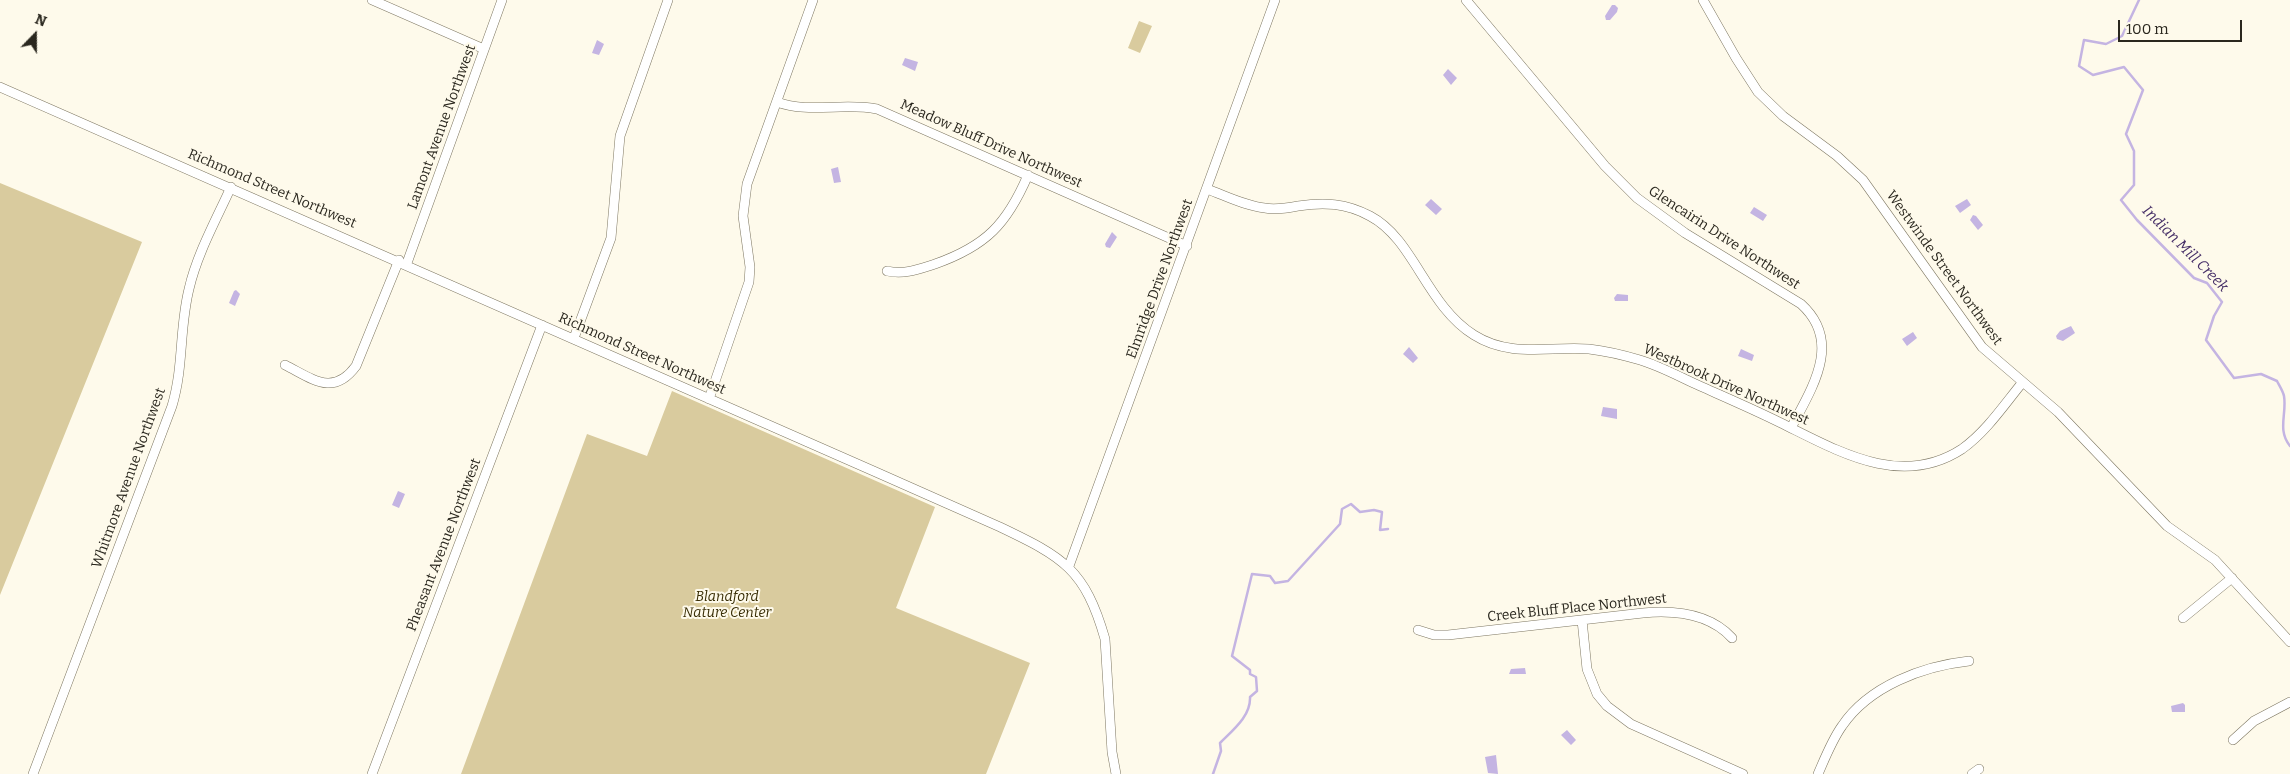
<!DOCTYPE html>
<html>
<head>
<meta charset="utf-8">
<style>
	body { margin:0 }
	#map { position:relative; width:2290px; height:774px; overflow:hidden; background:#fefaeb; font-family:Bitter,serif }
	canvas { display:block }
	.north { position:absolute; left:10px; top:10px; width:50px; height:50px; -webkit-text-stroke:4px #fefaeb; paint-order:stroke; rotate:22deg; font-size:14px; font-weight:700; line-height:20px; text-align:center; color:#2a271e }
	.north::after { content:''; display:block; margin:auto; width:18px; height:22px; background:#2a271e; clip-path:polygon(50% 0,100% 100%,50% 72%,0 100%) }
	.scale { position:absolute; left:2118px; top:20px; width:124px; height:22px; box-sizing:border-box; border:2px solid #2a271e; border-top:0; padding-left:6px; font-size:15px; line-height:18px; white-space:nowrap; color:#2a271e; -webkit-text-stroke:4px #fefaeb; paint-order:stroke }
</style>
</head>
<body>
<div id="map">
<canvas width="2290" height="774"></canvas>
<div class="north">N</div>
<div class="scale">100 m</div>
</div>
<script>
const g = document.querySelector('canvas').getContext('2d');
g.lineJoin = 'round';
function fill(path, color) {
  g.fillStyle = color;
  g.fill(path, 'evenodd');
}
function stroke(path, color, width, dash) {
  g.strokeStyle = color;
  g.lineWidth = width;
  g.lineCap = dash ? 'butt' : 'round';
  g.setLineDash(dash || []);
  g.stroke(path);
}
function write(font, color, halo, rows, align = 'center') {
  g.font = font + ' Bitter,serif';
  g.lineWidth = 4;
  g.setLineDash([]);
  g.textBaseline = 'middle';
  g.strokeStyle = halo;
  g.fillStyle = color;
  for (const [text, x, y, turn = 0] of rows) {
    g.save();
    g.translate(x, y);
    g.rotate((+turn || 0) * Math.PI / 180);
    g.textAlign = isNaN(turn) ? turn : align;
    if (halo) g.strokeText(text, 0, 0);
    g.fillText(text, 0, 0);
    g.restore();
  }
}
const green = new Path2D(`
	M1139 21 1152 26 1140 53 1128 48Z
	M0 183 142 242 0 595Z
	M672 391 935 507 896 608 1030 663 986 774H461L587 434 647 456Z`);
const water = new Path2D(`
	M1612 5H1615L1618 8 1617 12 1610 20H1606L1605 16Z
	M597 40 604 44 599 55 592 53Z
	M905 58 918 62 915 71 902 65Z
	M1448 69 1457 78 1451 85 1443 75Z
	M838 167 841 182 834 183 831 169Z
	M1431 199 1442 209 1436 215 1425 205Z
	M1967 199 1971 205 1960 213 1955 206Z
	M1754 207 1767 215 1763 221 1750 213Z
	M1973 215 1976 216 1983 225 1978 230 1970 220Z
	M1112 232 1117 237 1110 248 1106 247 1105 244Z
	M236 290 240 294 235 306 229 303 234 291Z
	M1617 294 1628 295V301H1615L1614 298Z
	M2071 326 2075 333 2063 341 2057 339 2056 336 2060 331Z
	M1913 332 1917 338 1907 346 1902 339Z
	M1409 347 1418 358 1413 363 1403 354Z
	M1741 349 1754 355 1752 361 1738 356Z
	M1603 407 1617 409V419L1601 416Z
	M398 491 405 494 399 508 392 505Z
	M1525 668 1526 674H1509L1511 669Z
	M2183 703 2185 705V712H2172L2171 706Z
	M1567 730 1576 740 1571 745 1561 735Z
	M1496 755 1498 774 1488 773 1485 757Z`);
const stream = new Path2D(`
	M2139 0 2122 36 2106 44 2084 40 2079 66 2093 75 2124 67 2143 90 2126 134 2134 151V185L2121 200 2137 220 2194 278 2207 283 2222 302 2214 316 2206 340 2234 378 2261 374 2277 381C2279 385 2283 391 2284 396 2287 414 2277 430 2290 446
	M1213 774 1221 751 1220 743C1233 730 1251 716 1250 697L1257 691 1256 677 1250 674V670L1232 656 1252 574 1270 576 1275 583 1288 581 1340 524 1342 509 1351 504 1360 512 1374 510 1382 512 1380 530 1388 529`);
const minor = new Path2D(`
	M372 0 484 49
	M1466 0 1605 166 1637 198 1685 233 1801 304C1843 342 1812 388 1791 428
	M1703 0 1736 58 1758 92 1783 116 1837 156 1863 180 1982 347 2058 412 2167 526 2215 560 2290 642
	M0 87C335 231 667 380 1000 527 1063 557 1085 569 1105 639L1112 752 1116 774
	M777 102C810 114 843 102 877 109L1187 246
	M1207 189C1226 196 1245 206 1265 208 1276 210 1287 208 1298 206 1324 202 1346 203 1370 216 1414 239 1426 305 1474 335 1510 358 1549 346 1589 349 1606 351 1623 355 1640 360 1660 366 1680 377 1700 386 1727 398 1755 410 1781 423 1838 451 1901 489 1962 449 1986 432 2004 405 2022 383
	M407 263 502 0
	M887 271C904 275 919 269 935 264 986 246 1007 224 1028 175
	M574 338 611 238 620 136 668 0
	M285 365C313 379 333 397 356 366L399 260
	M709 399 749 282 750 267 743 216 747 184 813 0
	M1069 566 1275 0
	M2183 618 2232 578
	M1582 620 1587 669 1597 694 1607 706 1631 724 1743 774
	M1418 630 1434 635H1448L1643 613C1675 610 1709 613 1732 638
	M2233 740 2254 721 2290 702
	M33 774 172 406C184 366 179 329 189 289 197 254 216 220 231 187
	M372 774 542 325
	M1818 774C1825 758 1832 740 1842 726 1869 686 1923 666 1969 661
	M1972 774 1979 769`);
const streetNames = [
	["Lamont Avenue Northwest",442,127,-70],
	["Meadow Bluff Drive Northwest",991,144,24],
	["Richmond Street Northwest",272,189,23],
	["Glencairin Drive Northwest",1724,238,33],
	["Westwinde Street Northwest",1944,268,54],
	["Elmridge Drive Northwest",1160,279,-70],
	["Richmond Street Northwest",642,354,24],
	["Westbrook Drive Northwest",1726,385,24],
	["Whitmore Avenue Northwest",129,478,-70],
	["Pheasant Avenue Northwest",444,545,-69],
	["Creek Bluff Place Northwest",1577,608,-6]
];
const parkNames = [
	["Blandford",727,597],
	["Nature Center",727,613]
];
const waterNames = [
	["Indian Mill Creek",2185,249,45]
];
fill(green, '#d9cb9e');
fill(water, '#c4b4e2');
stroke(stream, '#c4b4e2', 2.5);
stroke(minor, '#7e7762', 10);
stroke(minor, '#fff', 9);
write('14px', '#2a271e', '#fefaeb', streetNames);
write('italic 14px', '#392e06', '#fefaeb', parkNames);
write('italic 15px', '#462f67', '#fefaeb', waterNames);
</script>
</body>
</html>
